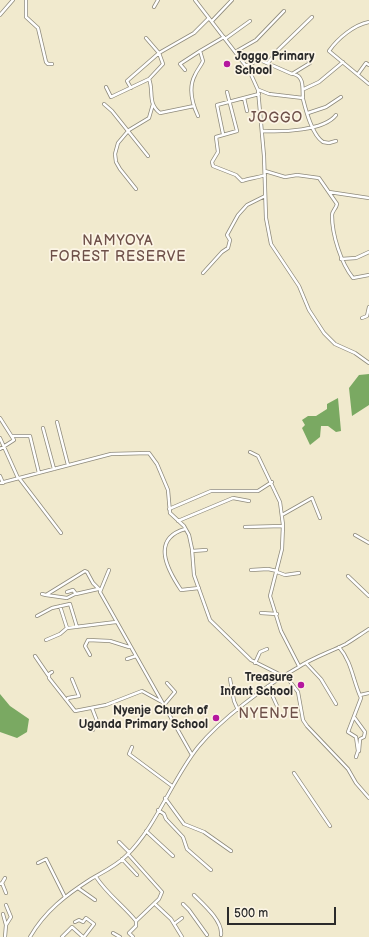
<!DOCTYPE html>
<html>
<head>
<meta charset="utf-8">
<style>
	body { margin:0 }
	#map { position:relative; width:369px; height:937px; overflow:hidden; background:#f1eace; font-family:"Balsamiq Sans",sans-serif }
	canvas { display:block }
	.scale { position:absolute; left:227px; top:907px; width:109px; height:18px; box-sizing:border-box; border:2px solid #2b2b2b; border-top:0; padding-left:5px; font-size:12px; line-height:14px; white-space:nowrap; color:#2b2b2b; -webkit-text-stroke:3px #fcf5e5; paint-order:stroke }
</style>
</head>
<body>
<div id="map">
<canvas width="369" height="937"></canvas>
<div class="scale">500 m</div>
</div>
<script>
const g = document.querySelector('canvas').getContext('2d');
g.lineJoin = 'round';
function fill(path, color) {
  g.fillStyle = color;
  g.fill(path, 'evenodd');
}
function stroke(path, color, width, dash) {
  g.strokeStyle = color;
  g.lineWidth = width;
  g.lineCap = dash ? 'butt' : 'round';
  g.setLineDash(dash || []);
  g.stroke(path);
}
function write(font, color, halo, rows, align = 'center') {
  g.font = font + ' "Balsamiq Sans",sans-serif';
  g.lineWidth = 3.5;
  g.setLineDash([]);
  g.textBaseline = 'middle';
  g.strokeStyle = halo;
  g.fillStyle = color;
  for (const [text, x, y, turn = 0] of rows) {
    g.save();
    g.translate(x, y);
    g.rotate((+turn || 0) * Math.PI / 180);
    g.textAlign = isNaN(turn) ? turn : align;
    if (halo) g.strokeText(text, 0, 0);
    g.fillText(text, 0, 0);
    g.restore();
  }
}
const forest = new Path2D(`
	M369 374V405L352 416 349 388 359 375Z
	M338 398 341 431 336 432 328 426H321L320 437 310 445 302 428 305 425 302 420 308 416H316L327 409V404Z
	M0 694 10 706 29 719 27 732 17 738 0 732Z`);
const minor = new Path2D(`
	M26 0V17L38 28 46 62 48 64H52
	M195 0 249 70 258 90 264 156 266 218 271 244 299 286 309 310 324 333 335 344 355 353 369 363
	M154 7 158 0
	M0 15 13 0
	M212 21 232 0
	M369 22C354 25 338 38 329 51L369 84
	M225 39 250 21
	M235 52 256 40 284 11
	M268 63 278 50 312 17
	M245 66 260 60 292 74 310 63 304 54
	M185 70 180 64 200 51
	M294 74C305 77 302 90 303 99 306 111 312 135 323 142L329 143 336 141
	M358 74 366 63 369 65
	M106 87 111 97 149 79
	M131 88 127 81 159 53 146 38
	M304 89 319 82 343 62
	M259 90 269 94 303 98
	M227 92 237 131 216 137 218 152 212 162 213 166 236 175 242 181C249 178 257 178 265 175
	M244 98 247 111
	M104 104 112 111 148 156
	M194 106 160 113C147 103 154 91 149 79L163 64 159 53 194 33 209 18
	M308 113 326 107 341 97
	M198 116C192 103 188 88 195 75 197 70 201 66 203 61L200 51 224 37
	M263 131C281 132 324 131 336 115
	M223 134 217 105 259 94
	M265 171 285 177 297 175 319 178 337 204C336 209 332 211 332 215 332 235 341 263 353 278L369 275
	M136 189 120 169 116 162 115 154 118 143 129 130 149 118 153 104
	M329 192 369 198
	M341 259 356 258 369 252
	M203 273 222 252 228 248 230 240 227 235 238 215 247 205 265 196
	M362 318 367 316 369 307
	M0 418 14 440 0 449
	M57 422 68 465
	M43 428 54 469
	M12 436H30L39 473
	M0 438 18 478
	M250 452 258 456 280 502 283 525 282 549 270 596 281 631 299 666
	M0 476 3 483
	M19 478 61 533
	M0 483 111 454 149 453 157 464 168 490 170 513 184 526 189 535 192 549 194 575 210 620 251 660 283 676
	M169 509 211 491H258L272 482
	M282 515 312 498 320 518
	M178 521 233 498 249 501
	M245 527 283 526
	M185 529C151 539 167 569 181 590L199 588
	M355 535 369 543
	M192 551 206 550
	M109 570 100 592 192 755
	M251 570 268 569 277 571
	M277 572 285 575 299 573
	M348 576 369 596
	M67 592 73 590 76 594 98 589
	M42 594 46 595 85 571 87 572 93 583 100 590
	M46 595 67 598 75 594
	M60 606 67 628
	M261 613 277 614
	M37 616 52 608 70 604 77 627
	M46 640 60 634 67 628 116 622
	M339 647C352 662 353 681 361 698L348 732 356 737 358 751 356 757
	M90 655 85 646 88 640 110 641 129 647
	M35 656 48 675
	M127 659 136 656
	M255 663 260 652 267 649
	M306 663 321 679 336 704
	M52 672 49 674V678L75 711 106 705 142 691 162 702
	M285 675 298 692 303 720 307 726 348 769 356 783 369 798
	M230 679 234 701 238 710
	M268 686 278 708
	M360 695 369 693
	M67 700 68 698 79 696 72 679
	M164 705 175 692 167 683
	M92 708 97 721 93 730
	M354 717 365 732 364 737 360 739 359 751
	M132 747 129 754 172 786
	M294 773 330 826
	M165 798 184 824 204 832 231 851
	M158 810 164 814 166 819 183 837 187 849 211 870
	M146 831 173 856
	M119 842 129 852
	M128 854 162 892 159 899 136 921V926L129 933 133 937
	M122 859 137 875
	M38 863 46 859 65 897
	M96 877C108 895 123 905 136 921
	M2 883 5 878
	M0 884 2 883 6 893
	M78 888 95 900
	M194 895C203 904 223 921 221 935
	M183 904 189 910 207 935
	M156 905 171 919 182 937
	M3 914 6 925
	M75 922 79 920 83 922 86 918 94 924 84 937
	M174 924 182 918
	M113 933 120 937
	M5 937 6 925 11 917 6 905
	M30 937C45 911 66 895 91 879 103 872 116 866 126 856 157 826 171 781 198 747 221 719 265 686 297 668 312 658 330 652 346 644 354 639 361 634 369 629
	M62 937 72 927 83 937`);
const markers = [
	[227,64,4,"#b5179e"],
	[301,685,4,"#b5179e"],
	[216,718,4,"#b5179e"]
];
const poiNames = [
	["Joggo Primary",235,57,"left"],
	["School",235,71,"left"],
	["Treasure",293,678],
	["Infant School",293,692],
	["Nyenje Church of",208,711],
	["Uganda Primary School",208,725]
];
const quarterNames = [
	["JOGGO",276,118],
	["NAMYOYA",118,241],
	["FOREST RESERVE",118,257],
	["NYENJE",269,714]
];
fill(forest, '#7aa962');
stroke(minor, '#8e8a7c', 4);
stroke(minor, '#fff', 2.5);
for (const [x, y, r, color] of markers) {
  const dot = new Path2D();
  dot.arc(x, y, r, 0, 2 * Math.PI);
  g.fillStyle = color;
  g.fill(dot);
  stroke(dot, '#fcf5e5', 1.5);
}
write('bold 12px', '#2b2b2b', '#fcf5e5', poiNames, 'right');
g.letterSpacing = '1px';
write('14px', '#6e5049', '#fcf5e5', quarterNames);
g.letterSpacing = '0px';
</script>
</body>
</html>
